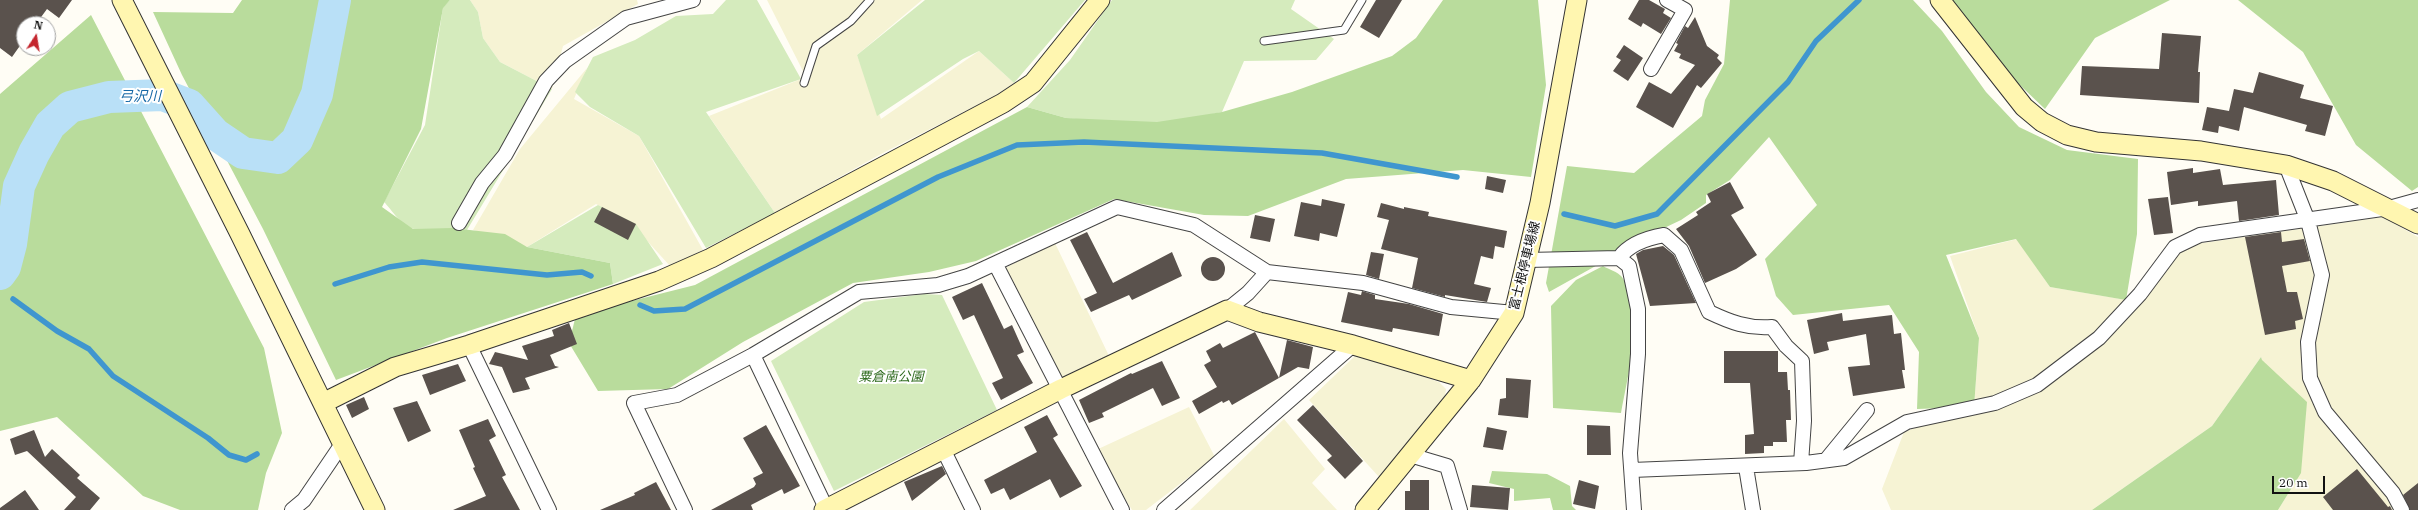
<!DOCTYPE html>
<html>
<head>
<meta charset="utf-8">
<style>
	body { margin:0 }
	#map { position:relative; width:2418px; height:510px; overflow:hidden; background:#fffdf5; font-family:"IBM Plex Serif",serif }
	canvas { display:block }
	.north { position:absolute; left:16px; top:16px; width:40px; height:40px; box-sizing:border-box; background:#fff; border:1px solid #a0a0a0; border-radius:50%; rotate:12deg; font-size:11px; font-weight:700; line-height:16px; text-align:center; color:#111 }
	.north::after { content:''; display:block; margin:auto; width:14px; height:18px; background:#c4262e; clip-path:polygon(50% 0,100% 100%,50% 72%,0 100%) }
	.scale { position:absolute; left:2272px; top:476px; width:53px; height:18px; box-sizing:border-box; border:2px solid #111; border-top:0; padding-left:5px; font-size:12px; line-height:14px; white-space:nowrap; color:#111; -webkit-text-stroke:3px #fff; paint-order:stroke }
</style>
</head>
<body>
<div id="map">
<canvas width="2418" height="510"></canvas>
<div class="north">N</div>
<div class="scale">20 m</div>
</div>
<script>
const g = document.querySelector('canvas').getContext('2d');
g.lineJoin = 'round';
function fill(path, color) {
  g.fillStyle = color;
  g.fill(path, 'evenodd');
}
function stroke(path, color, width, dash) {
  g.strokeStyle = color;
  g.lineWidth = width;
  g.lineCap = dash ? 'butt' : 'round';
  g.setLineDash(dash || []);
  g.stroke(path);
}
function write(font, color, halo, rows, align = 'center') {
  g.font = font + ' "IBM Plex Serif","Noto Sans JP",serif';
  g.lineWidth = 4;
  g.setLineDash([]);
  g.textBaseline = 'middle';
  g.strokeStyle = halo;
  g.fillStyle = color;
  for (const [text, x, y, turn = 0] of rows) {
    g.save();
    g.translate(x, y);
    g.rotate((+turn || 0) * Math.PI / 180);
    g.textAlign = isNaN(turn) ? turn : align;
    if (halo) g.strokeText(text, 0, 0);
    g.fillText(text, 0, 0);
    g.restore();
  }
}
const farmland = new Path2D(`
	M470 0H637L638 4 563 46 552 89 500 62 483 38 478 12Z
	M767 0H922L857 55 881 119 979 51 1014 83 995 96 881 154 775 213 709 116 806 77Z
	M587 68 574 99 639 136 703 250 670 266 629 221 596 204 527 247 473 230 520 149Z
	M2383 217 2418 237V510H2278L2296 481 2261 357 2212 426 2092 510H1891L1882 489 1904 432 1974 407 1979 338 1950 256 2017 239 2050 287 2133 301 2175 247Z
	M1054 241 1110 358 1062 384 1004 269Z
	M1357 354 1439 382 1446 389 1445 396 1379 477 1309 400Z
	M1189 407 1215 457 1146 510H1132L1096 450Z
	M1284 419 1325 469 1312 483 1337 510H1190Z`);
const green = new Path2D(`
	M450 0H470L478 12 483 38 500 62 552 89 467 230C449 227 430 232 414 229 402 227 392 210 384 202L425 125 443 7Z
	M726 0H757L801 79 706 112 775 213 706 248 639 136 590 107 575 92 593 57 635 40 676 16 713 14Z
	M925 0H1085L1014 83 979 51 963 59 877 116 857 55Z
	M1112 0H1295L1291 9 1334 39 1316 60 1244 61 1222 112 1154 126 1066 118 1027 107 1070 60Z
	M598 205 636 224 663 264 613 284 610 263 527 247Z
	M924 294 942 295 997 410 834 491 771 361 864 302Z`);
const forest = new Path2D(`
	M242 0H450L443 8 421 129 382 207 413 229 452 228 505 234 527 247 610 263 613 284 447 338 336 380 263 229 182 75 153 12 233 13Z
	M1443 0H1538L1546 85 1531 177 1463 170 1346 179 1248 216 1204 215 1114 199 976 261 929 272 853 283 743 342 668 389 598 391 569 343 576 315 695 285 1027 107 1066 118 1157 122 1222 112 1292 92 1392 56 1416 38Z
	M1730 0H1913L1942 31 1986 92 2019 127 2067 150 2138 159 2137 234 2126 300 2050 287 2016 239 1946 255 1979 338 1974 407 1917 409 1919 352 1889 305 1793 315 1776 296 1765 259 1817 205 1769 137 1730 180 1706 195V203L1681 220 1662 229 1549 292 1546 283 1567 166 1634 173 1702 116 1705 100 1724 64Z
	M1951 0H2170L2095 38 2045 109 2003 69Z
	M2238 0H2418V187L2412 191 2356 145 2303 52Z
	M91 15 264 348 282 433 266 473 258 510H180L143 496 57 417 0 431V94Z
	M1603 266C1608 269 1618 272 1622 277 1645 313 1628 374 1621 413L1553 408 1551 306 1576 280Z
	M2261 357 2262 360 2307 402 2301 473 2278 510H2092L2212 426Z
	M1492 471 1547 474 1570 486 1572 506 1576 510H1553L1550 498 1514 501V489L1489 483Z`);
const stream = new Path2D(`
	M1564 214 1615 226 1657 214 1788 82 1816 41 1859 0
	M335 284 389 267 422 262 547 275 582 272 591 276
	M13 299 57 331 89 349 113 376 208 438 229 455 246 460 257 454
	M640 305 654 311 685 309 938 177 1017 145 1084 142 1322 153 1457 177`);
const river = new Path2D(`
	M0 274 5 267 11 244 19 186 34 153 50 125 70 107 109 97 163 95 189 105 215 134 243 153 278 158 297 140 317 94 335 0`);
const building = new Path2D(`
	M0 0H72L59 18 47 9 36 24H24V40L12 57 0 48Z
	M1376 0H1402L1379 38 1360 27Z
	M1639 0H1649L1665 9 1663 13 1671 18 1661 34 1643 23 1641 27 1628 19Z
	M1695 17 1707 46 1719 55 1717 58 1722 63 1701 88 1697 85 1673 128 1636 107 1649 82 1671 94 1695 65 1679 58 1681 54 1674 51 1678 44 1676 43 1685 26 1688 28Z
	M2162 33 2201 36 2198 72H2200L2199 103 2080 95 2082 66 2159 69Z
	M1624 45 1643 58 1628 81 1613 71 1621 60 1616 57Z
	M2259 72 2304 85 2300 98 2333 106 2325 136 2305 131 2307 125 2244 107 2239 131 2219 126 2218 133 2202 130 2207 107 2229 111 2234 89 2253 93Z
	M2193 168V173L2220 169 2223 185 2276 180 2279 215 2239 221 2237 201 2198 206V201L2171 205 2167 172Z
	M1487 176 1506 180 1503 193 1485 189Z
	M1730 182 1744 208 1731 215 1757 255 1736 269 1705 283 1689 246 1676 229 1698 215 1696 212 1711 202 1707 194Z
	M2168 197 2173 233 2154 235 2148 199Z
	M1322 199 1345 204 1337 237 1320 233 1319 241 1294 236 1301 202 1321 206Z
	M1381 203 1404 209V207L1429 212 1428 216 1507 231 1504 248 1495 246 1493 259 1481 256 1474 284 1491 288 1487 302 1445 295V297L1412 288 1418 258 1381 249 1389 220 1377 217Z
	M602 207 636 224 628 240 594 222Z
	M1255 215 1275 219 1270 242 1250 238Z
	M1087 232 1113 283 1172 252 1182 276 1132 300 1129 295 1091 312 1084 299 1097 293 1070 240Z
	M2281 232 2282 242 2304 239 2310 261 2282 266 2287 292H2297L2303 319 2295 321 2296 329 2265 335 2245 237Z
	M1663 246 1674 255 1696 303 1650 306 1636 254 1643 250Z
	M1371 252 1384 254 1379 279 1366 275Z
	M1201 269a12 12 0 1 1 24 0a12 12 0 1 1-24 0Z
	M982 283 1004 329 1012 325 1024 352 1017 355 1033 383 1001 400 992 383 1003 378 974 315 963 320 952 297Z
	M1362 291 1375 295V299L1409 304 1443 314 1439 336 1393 328 1392 332 1341 322 1348 292 1361 295Z
	M1842 313 1843 321 1892 315 1894 334 1901 333 1905 370H1902L1905 388 1853 396 1848 367 1870 365 1866 334 1827 342 1829 350 1814 354 1807 320Z
	M569 323 577 344 550 355 555 366 559 367 525 378 530 389 513 393 502 367 489 364 495 352 528 360 522 346 554 336 552 330Z
	M1255 332 1279 378 1287 340 1313 347 1309 369 1298 367 1232 405 1229 400 1223 403 1222 401 1199 414 1192 401 1217 387 1204 365 1211 361 1206 351 1220 343 1223 348Z
	M1724 351H1778V372H1787L1788 390H1790L1791 420H1786L1787 442H1773V446H1764V453L1745 454V435L1754 434 1750 383H1724Z
	M1162 361 1180 398 1162 406 1153 388 1102 413 1104 417 1089 423 1079 400 1131 373 1132 374Z
	M458 364 466 381 430 395 422 375Z
	M1506 378 1531 380 1528 418 1498 415 1500 399 1506 398Z
	M364 397 369 409 352 418 346 405Z
	M417 401 431 431 408 442 393 408Z
	M1313 405 1363 461 1345 479 1327 460 1332 456 1297 420Z
	M1047 415 1058 435 1053 438 1082 486 1060 498 1050 479 1010 500 1004 488 991 494 984 480 1037 452 1024 427Z
	M488 419 496 436 489 440 506 475 502 477 520 510H453L486 496 473 468 475 467 459 430Z
	M766 425 800 486 784 494 782 489 751 505 753 510H711L754 487 756 484 753 478 763 473 743 438Z
	M1587 425 1610 426 1611 455H1587Z
	M1487 427 1507 431 1503 450 1483 447Z
	M34 430 45 457 52 449 80 475 77 478 100 498 90 510H64L76 497 27 451 15 455 10 439Z
	M942 466 946 474 912 501 904 482Z
	M2357 469 2388 507 2390 506 2392 510H2333L2323 497Z
	M1410 480H1429V510H1405V491H1410Z
	M1579 480 1599 486 1595 509 1573 504Z
	M656 482 671 510H600L635 495 634 493Z
	M2418 483V510H2410L2403 495Z
	M1472 485 1510 488 1508 510 1470 507Z
	M25 490 39 510H0V508Z`);
const lane = new Path2D(`
	M1264 41 1344 30 1362 0
	M804 83 816 46 851 21 870 0`);
const street = new Path2D(`
	M1651 69 1685 10 1667 0
	M2286 165 2308 221 2322 275 2308 342 2310 378 2325 412 2393 493 2402 510
	M459 223 482 183 505 155 546 81 565 61 626 18 693 0
	M1619 258C1629 244 1647 238 1664 235L1681 250 1709 312C1730 322 1748 329 1772 327L1786 346 1802 361 1804 421 1801 463
	M1527 260 1619 258 1629 266 1638 309V354L1630 453 1634 510
	M996 265 1122 510
	M1267 272 1363 283 1451 307 1514 313
	M469 345 549 510
	M753 355 827 510
	M944 451 973 510
	M1410 455 1447 466 1460 510
	M1826 460 1867 410
	M1746 467 1753 510
	M1632 470 1806 463 1844 458 1907 422 1995 403 2037 385 2099 338 2140 294 2175 247 2200 235 2389 208 2418 200
	M292 510 304 500 342 444
	M685 510 634 403 677 395 753 355 859 292 938 285 968 276 1117 207 1194 225 1267 272 1248 293 1227 310
	M1164 510 1353 345`);
const secondary = new Path2D(`
	M122 0 240 234 375 510
	M1940 0 2024 107 2042 122 2067 135 2096 142 2201 151 2286 165 2333 181 2418 224
	M323 403 395 367 469 345 659 281 711 258 1003 103 1033 83 1100 0
	M824 510 1061 389 1227 310 1259 322 1353 345 1471 380
	M1365 510 1471 380 1514 313 1540 203 1577 0`);
const streetNames = [
	["富士根停車場線",1525,266,-76]
];
const parkNames = [
	["粟倉南公園",891,377]
];
const waterNames = [
	["弓沢川",140,97]
];
fill(farmland, '#f6f3d4');
fill(green, '#d5ebbd');
fill(forest, '#b9dc9c');
stroke(stream, '#3f96cf', 5.5);
stroke(river, '#b9e0f7', 32);
fill(building, '#5a524d');
stroke(lane, '#444', 9);
stroke(street, '#444', 16);
stroke(secondary, '#333', 21);
stroke(lane, '#fff', 7);
stroke(street, '#fff', 14);
stroke(secondary, '#fff6b0', 19);
write('13px', '#111', '#fff', streetNames);
write('italic 13px', '#2f6b1f', '#fff', parkNames);
write('italic 14px', '#1768a6', '#fff', waterNames);
</script>
</body>
</html>
